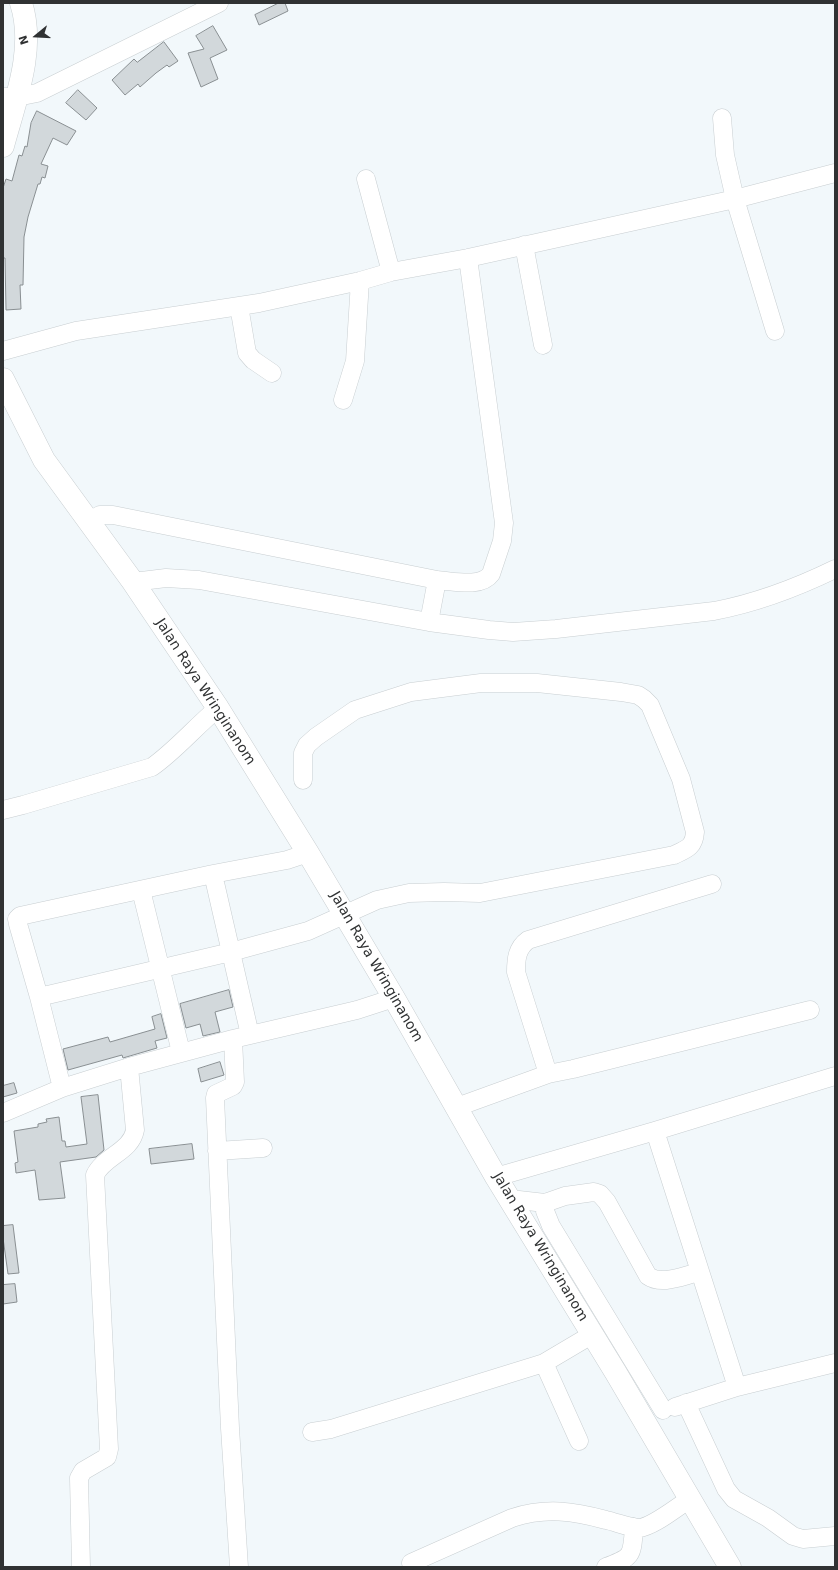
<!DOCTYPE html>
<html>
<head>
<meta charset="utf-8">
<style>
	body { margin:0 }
	#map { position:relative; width:838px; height:1570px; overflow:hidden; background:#f2f8fb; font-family:"DejaVu Sans",sans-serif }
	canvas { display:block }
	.frame { position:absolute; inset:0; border:4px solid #303233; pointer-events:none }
	.north { position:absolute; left:16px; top:16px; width:40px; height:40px; -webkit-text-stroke:3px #fff; paint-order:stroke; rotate:252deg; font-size:11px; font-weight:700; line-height:16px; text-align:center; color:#303233 }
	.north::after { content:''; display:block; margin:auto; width:14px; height:18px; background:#303233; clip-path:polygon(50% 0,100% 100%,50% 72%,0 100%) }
</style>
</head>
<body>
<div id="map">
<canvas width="838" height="1570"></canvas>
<div class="frame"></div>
<div class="north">N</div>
</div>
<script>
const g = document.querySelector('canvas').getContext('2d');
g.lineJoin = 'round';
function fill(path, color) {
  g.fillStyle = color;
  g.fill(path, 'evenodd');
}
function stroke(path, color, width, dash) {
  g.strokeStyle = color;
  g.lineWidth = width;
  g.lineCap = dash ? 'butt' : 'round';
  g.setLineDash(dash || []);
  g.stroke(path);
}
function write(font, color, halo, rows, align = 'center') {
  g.font = font + ' "DejaVu Sans",sans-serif';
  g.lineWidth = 4;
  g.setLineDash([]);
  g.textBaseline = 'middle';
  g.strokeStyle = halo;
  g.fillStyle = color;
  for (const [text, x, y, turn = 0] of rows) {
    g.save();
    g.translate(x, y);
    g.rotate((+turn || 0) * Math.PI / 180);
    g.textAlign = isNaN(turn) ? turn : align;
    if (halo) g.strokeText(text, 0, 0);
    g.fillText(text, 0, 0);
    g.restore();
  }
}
const building = new Path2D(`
	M279 3H285L288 11 259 25 255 15Z
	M213 26 227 50 210 58 218 79 201 87 188 53 204 49 196 36Z
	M164 42 178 61 169 67 167 65 156 73 140 87 138 84 125 95 112 80 134 59 137 62Z
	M78 90 97 108 86 120 66 103Z
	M37 111 76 131 67 145 53 138 41 164 48 166 45 178 42 177 40 184H38L28 217 24 237 23 285H20L21 309 6 310 5 258H3V188L6 179 12 181 19 155 22 156 25 146 27 147 31 123Z
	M229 990 233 1007 215 1012 220 1032 203 1036 200 1024 186 1028 180 1004Z
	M161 1014 167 1038 155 1041 157 1048 123 1058 122 1055 68 1070 63 1049 108 1037 110 1042 155 1029 152 1017Z
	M220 1062 224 1075 201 1082 198 1069Z
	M14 1083 17 1093 3 1097V1086Z
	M98 1095 104 1150 96 1157 60 1162 65 1198 39 1200 35 1170 16 1173 15 1163 18 1162 14 1131 38 1127V1124L47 1122 46 1119 59 1117 62 1141H65L66 1147 87 1144 81 1097Z
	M192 1144 194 1159 151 1164 149 1149Z
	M13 1225 19 1273 8 1274 3 1238V1226Z
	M15 1284 17 1302 3 1304V1285Z`);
const minor = new Path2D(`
	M3 97H17L37 93 219 3
	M722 118 725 155 735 199 775 331
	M366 179 391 272
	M524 245 543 345
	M239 306 247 353 253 360 272 373
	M3 351 76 331 259 303 360 281 391 272 468 258 735 199 835 173
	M343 400 355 361 360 281
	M89 521 100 515H113L437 580C453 581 481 588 491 574L502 541 504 523 468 258
	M133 582 166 578 199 580 429 622 489 630 513 632 556 629 714 611C756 603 796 588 835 569
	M429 622 437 580
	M3 810 23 805 152 767C176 750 195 727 218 708
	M213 874 250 1035
	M141 890 181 1052
	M39 997 231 952 308 931 377 900 409 893 444 892 480 893 674 855C687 849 694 847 695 832L681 779 650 705 644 699 638 695 621 692 537 683H481L411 692 355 710 316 737 307 745 303 753V780
	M233 1039 235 1082 233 1086 216 1094 215 1098 230 1428 239 1567
	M548 1074 516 972C516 959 517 948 528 940L712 884
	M62 1088 39 997 18 924 17 919 20 916 213 874 287 860 308 853
	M457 1107 548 1074 573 1069 810 1010
	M3 1113 62 1088 129 1067 233 1039 357 1010 394 998
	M655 1131 737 1387
	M217 1151 263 1148
	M496 1177 655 1131 835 1076
	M510 1199 545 1203 565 1196 594 1192 600 1194 607 1202 648 1276C662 1286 684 1275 700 1272
	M545 1203V1211L551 1226 663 1410
	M544 1363 579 1441
	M686 1403 726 1489 734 1499 768 1518 793 1536 803 1539 835 1536
	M675 1407 737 1387 835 1363
	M312 1432 331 1429 544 1363 593 1334
	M411 1563 512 1518C546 1507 573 1511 606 1520 616 1522 629 1528 639 1528 653 1527 678 1506 690 1499
	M81 1567 79 1478 83 1471 107 1457 109 1449 95 1175C104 1156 131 1152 135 1130L129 1067
	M606 1567C633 1557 632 1556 634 1527`);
const major = new Path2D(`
	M3 146C15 101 36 49 21 3
	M3 379 44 460 133 582 218 708 308 853 394 998 496 1177 616 1373 730 1567`);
const streetNames = [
	["Jalan Raya Wringinanom",205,692,57],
	["Jalan Raya Wringinanom",376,967,60],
	["Jalan Raya Wringinanom",540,1247,59]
];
fill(building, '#d2d8db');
stroke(building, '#898f92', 1);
stroke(minor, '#c8ced1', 19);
stroke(major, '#c8ced1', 23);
stroke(minor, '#fff', 18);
stroke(major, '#fff', 22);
write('14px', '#303233', '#fff', streetNames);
</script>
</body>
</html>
